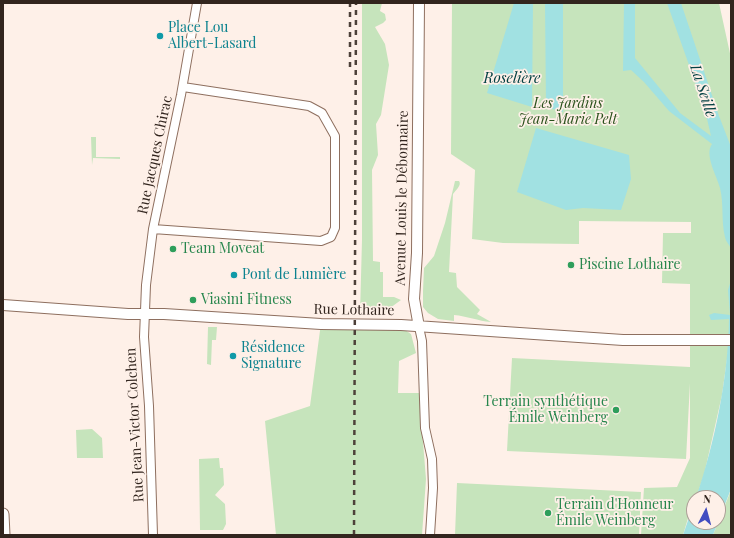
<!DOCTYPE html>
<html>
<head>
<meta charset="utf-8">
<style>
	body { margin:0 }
	#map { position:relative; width:734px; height:538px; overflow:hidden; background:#fef0e8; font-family:"Playfair Display",serif }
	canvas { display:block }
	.frame { position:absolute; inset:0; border:4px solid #32251e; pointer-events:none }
	.north { position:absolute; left:686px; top:490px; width:40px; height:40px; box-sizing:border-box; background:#fef0e8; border:1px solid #ac9f97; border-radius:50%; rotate:6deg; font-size:11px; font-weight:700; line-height:16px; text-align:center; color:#32251e }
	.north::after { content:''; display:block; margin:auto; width:14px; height:18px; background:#424dc1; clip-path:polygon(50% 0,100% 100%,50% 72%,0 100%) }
</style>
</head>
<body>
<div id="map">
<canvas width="734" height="538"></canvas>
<div class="frame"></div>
<div class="north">N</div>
</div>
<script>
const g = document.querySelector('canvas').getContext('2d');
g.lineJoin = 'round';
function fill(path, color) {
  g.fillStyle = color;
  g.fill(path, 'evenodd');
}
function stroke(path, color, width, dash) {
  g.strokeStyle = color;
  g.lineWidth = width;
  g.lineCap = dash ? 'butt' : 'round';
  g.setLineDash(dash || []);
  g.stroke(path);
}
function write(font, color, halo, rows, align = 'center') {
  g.font = font + ' "Playfair Display",serif';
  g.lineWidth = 3.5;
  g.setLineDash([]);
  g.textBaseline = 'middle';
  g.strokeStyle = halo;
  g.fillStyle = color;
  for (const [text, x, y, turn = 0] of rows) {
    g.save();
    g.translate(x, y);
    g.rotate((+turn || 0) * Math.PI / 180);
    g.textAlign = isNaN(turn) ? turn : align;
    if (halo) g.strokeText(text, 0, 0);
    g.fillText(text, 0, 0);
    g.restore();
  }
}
const green = new Path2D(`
	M362 3H382L380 11 385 14 386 20 383 23 375 27 385 44 389 65 381 115 376 124 378 155 372 170 373 261 380 262V272H383V297H394L401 300 390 308 385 313 360 314 362 240Z
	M452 3H673L687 56 731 186V330L722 395 704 475 696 498H694L683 535H641L644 488 677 487 690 458V383L686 459 507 451 512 358 690 367V284L662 283 663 233H691V222L579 221V244L503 243 472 239 475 170 451 154Z
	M676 3H719L731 58V173Z
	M91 137H96V157H120V159L93 158 92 165Z
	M455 181H459C462 185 456 190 453 194L449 272 456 273 457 287 480 310 477 314 491 322C478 321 467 316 454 315V321L438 319 428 313 423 307V291L424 268 434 256 445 223Z
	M321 323 402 328 411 334 416 353 399 361 398 393H419L426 479 422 535H276L265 421 310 406Z
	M208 327H217L216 340H212L211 365 207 364Z
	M92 429 102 438 103 458H77L76 430Z
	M219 458 220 468H223L224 485 215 495 225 504 226 524 223 530H200L199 459Z
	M457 483 641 492 639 535H455Z
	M731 489V535H713L729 495Z`);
const water = new Path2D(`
	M514 3H533L532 107 487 93Z
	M545 3H563V112L546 107Z
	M624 3H635V58L680 113 711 136 705 110 667 3H681L719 116 731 147V251C731 245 726 243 725 237 721 221 724 204 720 188 717 176 704 155 712 144L669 111 644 82 631 70 623 71Z
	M536 128 629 155 631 179 621 210 583 208 566 210 517 192Z
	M731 280V489L718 522V498H696C715 441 728 379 729 319L711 320 709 315 714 313 730 315 728 290Z
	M694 503V522H718L713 535H683Z`);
const minor = new Path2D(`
	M153 229 321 241 331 237 335 228V136L322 113 309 106 183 87
	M419 327 422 341 425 428 432 459 433 488 430 535
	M153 535 149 406 144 337 146 285 153 229 181 95 197 3`);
const tertiary = new Path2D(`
	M419 3 417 253 414 299 419 327
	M3 305 128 314H164L321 324 401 325 623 340H731`);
const secondary = new Path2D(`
	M3 514 4 535`);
const rail = new Path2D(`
	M350 67V3
	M354 535 356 3`);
const markers = [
	[160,36,4,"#0f9aa8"],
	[173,249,4,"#2e9e5b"],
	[571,265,4,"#2e9e5b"],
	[234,275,4,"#0f9aa8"],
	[193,300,4,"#2e9e5b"],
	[233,356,4,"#0f9aa8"],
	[616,410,4,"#2e9e5b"],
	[548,513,4,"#2e9e5b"]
];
const cultureNames = [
	["Place Lou",168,28],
	["Albert-Lasard",168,44],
	["Pont de Lumière",242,275],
	["Résidence",241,348],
	["Signature",241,364]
];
const parkNames = [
	["Les Jardins",568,104],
	["Jean-Marie Pelt",568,120]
];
const streetNames = [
	["Rue Jacques Chirac",155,155,-78],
	["Avenue Louis le Débonnaire",402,198,-89],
	["Rue Lothaire",354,310,1],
	["Rue Jean-Victor Colchen",135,425,-93]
];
const leisureNames = [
	["Team Moveat",181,249],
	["Piscine Lothaire",579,265],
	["Viasini Fitness",201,300],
	["Terrain synthétique",608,402,"right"],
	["Émile Weinberg",608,418,"right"],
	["Terrain d'Honneur",556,505],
	["Émile Weinberg",556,521]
];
const waterNames = [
	["Roselière",512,78],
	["La Seille",703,91,72]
];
fill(green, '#c6e4bc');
fill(water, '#a1e1e2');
stroke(minor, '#8e6f5f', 10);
stroke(tertiary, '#8e6f5f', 12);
stroke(secondary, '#8e6f5f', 13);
stroke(minor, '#fff', 8);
stroke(tertiary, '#fff', 10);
stroke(secondary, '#fff', 11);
stroke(rail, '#4d4039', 2.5, [5, 5]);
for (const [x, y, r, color] of markers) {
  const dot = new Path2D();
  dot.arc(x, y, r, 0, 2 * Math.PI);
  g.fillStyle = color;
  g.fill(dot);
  stroke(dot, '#fef0e8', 1.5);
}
write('14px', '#0d838f', '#fef0e8', cultureNames, 'left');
write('italic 14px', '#29501a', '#fef0e8', parkNames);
write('14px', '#32251e', '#fef0e8', streetNames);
write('14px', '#27864d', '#fef0e8', leisureNames, 'left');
write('italic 15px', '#024042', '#fef0e8', waterNames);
</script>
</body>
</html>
